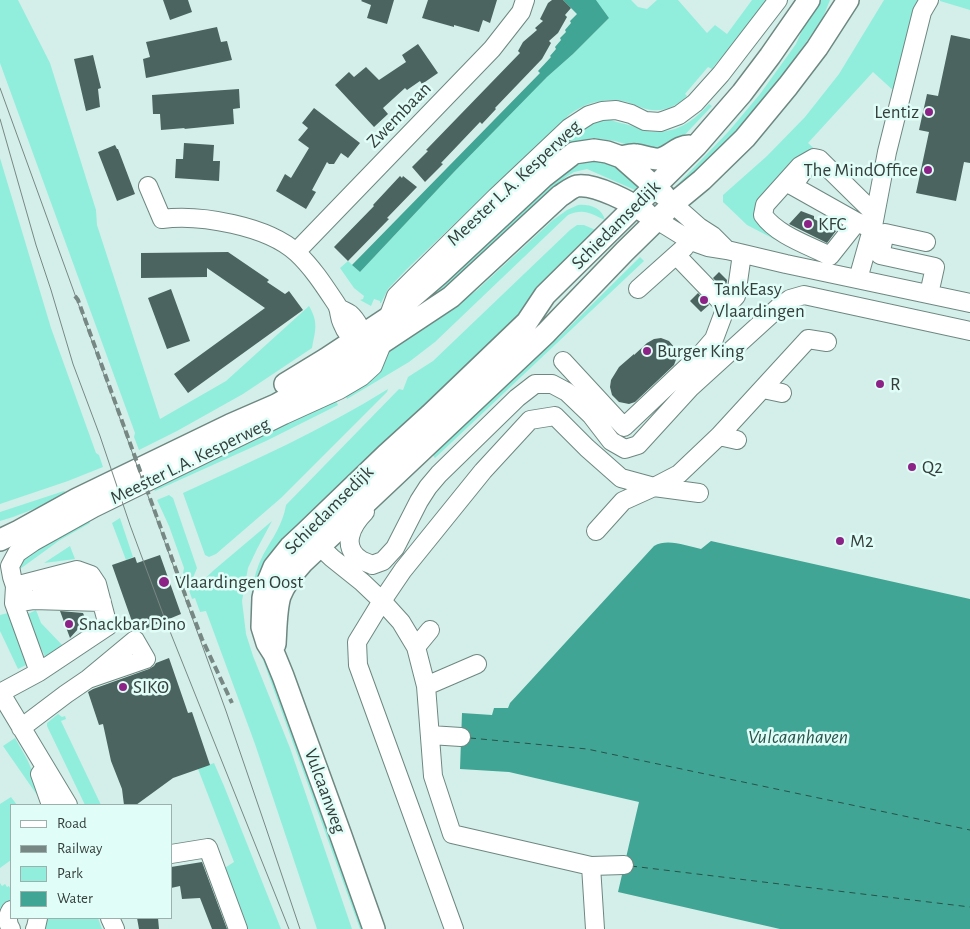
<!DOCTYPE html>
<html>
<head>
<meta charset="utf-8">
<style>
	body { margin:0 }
	#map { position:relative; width:970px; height:929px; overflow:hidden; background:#d4efe9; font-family:"Alegreya Sans",sans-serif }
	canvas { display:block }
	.legend { position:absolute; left:10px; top:804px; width:162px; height:115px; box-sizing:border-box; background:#e1fdf7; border:1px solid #9cb1ac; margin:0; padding:6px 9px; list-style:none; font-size:15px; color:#343f3c }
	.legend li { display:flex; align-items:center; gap:10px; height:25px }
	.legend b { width:25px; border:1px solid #9cb1ac }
</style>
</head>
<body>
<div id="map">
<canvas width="970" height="929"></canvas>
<ul class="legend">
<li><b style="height:6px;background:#fff"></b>Road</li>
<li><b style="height:6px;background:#778884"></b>Railway</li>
<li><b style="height:14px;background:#91eedc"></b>Park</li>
<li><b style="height:14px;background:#40a594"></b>Water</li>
</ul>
</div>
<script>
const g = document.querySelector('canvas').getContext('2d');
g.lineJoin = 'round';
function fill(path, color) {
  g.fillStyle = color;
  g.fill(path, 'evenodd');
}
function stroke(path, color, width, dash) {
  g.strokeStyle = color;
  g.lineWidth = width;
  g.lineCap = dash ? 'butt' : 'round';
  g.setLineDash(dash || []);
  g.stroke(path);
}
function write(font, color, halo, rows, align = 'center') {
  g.font = font + ' "Alegreya Sans",sans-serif';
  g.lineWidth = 5;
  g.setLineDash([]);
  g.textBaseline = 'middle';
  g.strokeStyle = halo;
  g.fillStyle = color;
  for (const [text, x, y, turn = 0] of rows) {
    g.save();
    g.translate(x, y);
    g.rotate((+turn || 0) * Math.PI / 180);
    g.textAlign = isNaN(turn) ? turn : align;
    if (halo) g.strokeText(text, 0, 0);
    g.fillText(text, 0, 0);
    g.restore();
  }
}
const green = new Path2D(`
	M0 0H18L50 63 96 210 97 225 160 419 226 381 309 306C319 323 315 331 312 348L243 394 177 431 139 450 134 437 135 433 0 63Z
	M596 0H631L638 7 647 9 657 0H678L707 33 715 25 727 34 752 0H769L723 60H719L712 69 708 67 685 94 687 96C674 109 658 114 640 107 634 105 629 102 622 101 603 98 585 103 570 114L407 269 388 289 381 303H380V301L374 299 371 306 360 300 363 299 364 296 354 288 340 268 348 261 360 272 454 172 547 77 573 54 609 18Z
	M818 0H830L822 20 779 80 735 132 679 189 676 186 729 131 760 94 796 44 812 8Z
	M884 0H921L895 92 873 72 808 143 819 153 759 204 825 258 838 261 825 262 805 255 747 225 723 202V195L767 156 805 117 839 74Z
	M940 0H970V10L940 1Z
	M709 104 712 106 678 142 649 151 615 141 592 138 572 143 554 155 578 131 591 122 606 118C614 122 623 123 632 126 637 128 642 130 647 131 674 135 692 123 709 104Z
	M0 158 51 328 96 453 99 455 103 467 68 481 0 504Z
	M593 159 617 163 637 185 638 189 635 190 587 169 574 172 566 177 528 211 445 292 394 322 507 221 570 168Z
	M578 205C590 204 602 208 605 220 591 214 584 208 568 215L435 342 409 362 347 399 344 393 390 344 408 332 476 291 553 220 567 210Z
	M577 225H584L598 231 536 292 504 332 262 587 367 929H360L258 646C257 640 254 633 253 627 248 604 252 576 263 555 272 539 283 524 286 505L399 389 403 390 408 377 433 361 570 230Z
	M640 257 644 261 435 458 431 453 532 357 558 338Z
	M388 389 387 392 281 498 216 554 209 557 205 555 183 493C253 461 322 430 388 389Z
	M334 397 338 405 266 441 155 491 153 487Z
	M64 491 70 495 13 517 0 521V512Z
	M169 495 173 498 197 568 192 580 186 582 183 573 184 568 169 526 157 500Z
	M88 518 90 523 60 540 20 569 19 568 22 559Z
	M120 518 133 557 126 560 112 523Z
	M272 521 257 549 248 568 242 601 246 634 253 656 290 748 352 929H317L255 744 206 611 200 612 195 598 192 599 189 590 194 589 214 570Z
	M70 546 75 559 44 563Z
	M36 610 41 623 65 648 46 659 26 615Z
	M8 613 26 665 18 669 0 631V615Z
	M58 714 62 717 65 716 66 719 61 721 101 805H85L47 726V723Z
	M15 738 27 759 47 805H44L3 746Z
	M214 763 224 786 281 929H242L220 871 234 862 198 769Z
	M11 797 17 805H11V860L0 868V804Z
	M0 883 2 886 5 884 7 887 9 886C15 896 10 906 5 915L0 913Z
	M42 918H98L102 929H40Z`);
const water = new Path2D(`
	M563 0H596L609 18 573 54 547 77 454 172 360 272 352 265 540 73 538 71 551 57 550 56 556 49 555 47 561 40 560 38 566 32 565 30 571 23 570 21 577 14Z
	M711 541 970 599V929H780L618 892 639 802 509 772 460 769 462 713 492 715 494 708H508L510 703 654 546C668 538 686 546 701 549Z`);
const ferry = new Path2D(`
	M470 738 587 749 970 830
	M631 866 970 907`);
const building = new Path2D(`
	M163 0H188L192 12 170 20Z
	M362 0H394L387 24 367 18 371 5 361 1Z
	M428 0H497L490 23 483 20 479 32 454 25V27L422 18Z
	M552 0H563L571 8 565 15 567 17 558 33 549 41 551 43 542 59 495 108 496 109 482 124 480 122 441 163 443 164 425 182 412 167 428 151 426 150 520 53 518 51 523 42 537 30 535 28 543 21 540 19 548 3Z
	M217 27 221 42 227 41 232 60 146 78 143 59 150 57 146 42Z
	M951 35 970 39V163L964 162 956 201 916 193 929 132 919 130 927 94 938 96Z
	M418 44 438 73 422 84 420 81 407 90 405 88 383 108 388 114 374 127 335 85 349 72 354 77 366 67 379 80 406 62 402 55Z
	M93 55 101 88 98 89 100 107 86 111 74 59Z
	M239 89 240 108 233 109 234 124 184 129 185 128 161 130 160 114H153L152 95Z
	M314 108 360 143 348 158 341 153 334 164H329L327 162 312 190 316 192 306 209 276 191 285 174 291 178 309 148 298 140 308 128 302 123Z
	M184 143 214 145 213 161H220L219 181 175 178 176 159H183Z
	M115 145 117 149H118L135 194 117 201 98 152Z
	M400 176 402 178 403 176 417 187 387 218 389 219 348 261 334 247 374 206 373 205Z
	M801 211 814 216V219L836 231 827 243 789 224Z
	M228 252 269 280 267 282 285 294 289 291 303 310 188 393 174 374 265 308 207 268V277L141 278V253Z
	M719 272 727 280 726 288 724 290 713 278Z
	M171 289 190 341 167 349 148 298Z
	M698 293 709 305 701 312 690 301Z
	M661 338 669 341 675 348 677 357 674 365 635 402 629 404 619 402 612 395 610 387 611 380 619 367 634 354V355L647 343 654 339Z
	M160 555 181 614 140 631 135 630 112 565 135 557 137 563Z
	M60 611 83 613 86 620 70 638Z
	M169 658 188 713 192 712 210 765 173 778 136 805H124L122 789 111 761 103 724 99 725 88 692 93 689 149 669 154 666 156 663Z
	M202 862 227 929H212L200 898 182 899 180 886 171 888V867Z
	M137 918H158L159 929H139Z`);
const minor = new Path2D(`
	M804 170 793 186 857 222
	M148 186 162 219C200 214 268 226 297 253 313 268 325 287 337 305 340 311 339 317 342 323 346 334 354 342 364 349
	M673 204 699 227 713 236 727 250
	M657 220 691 241 708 247 727 250 786 264 970 303
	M872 229 857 222 830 256C808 245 777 235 763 215L765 205 800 166 814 158 819 159 875 214
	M926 242 885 233 880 255 935 267 929 294
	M296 252 492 49 521 12 525 0
	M676 255 726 307
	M858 279 873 226 887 152 922 12 929 0
	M638 289 685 247
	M339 308C342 310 347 312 350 314 359 322 364 336 367 347
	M563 361 624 427 701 354 714 339 726 307 736 296 742 254
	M763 389 782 393
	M719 436 737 440
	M365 512C352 525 340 547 361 560 364 562 369 563 372 565L383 561 395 548 419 501 428 487 439 474 517 398 535 384H552L567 392 591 415 611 441 625 449 638 445 691 387 779 307 790 299 804 295 970 331
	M596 531 623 501 654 487 699 493
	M311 538 332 558 362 582 382 601 401 622 416 647 426 686 433 776 452 834 591 866 595 929
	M42 591 97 584
	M14 603 33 600 102 602
	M416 647 430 630
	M39 672 14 603 15 586 12 577 10 566 17 553 33 542 94 508 284 415 339 390 361 377 373 366 382 344 388 318 396 296 412 280 496 197 569 128 589 115 602 111 616 110 631 114 645 121 660 122 679 115 695 103 721 74 778 0
	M426 686 477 664
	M0 692 68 805
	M0 693 39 672 108 626 97 584 91 575 77 570 15 586
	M21 728 66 694 88 679 135 640 146 659 88 679
	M430 735 461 737
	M40 774 51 805
	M171 854 208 848 238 929
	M591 866 624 865
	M11 910C7 916 7 923 11 929
	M110 918 115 929
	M35 929 36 927 38 918
	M454 929 358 665 357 642 382 601 403 570 483 471 530 420 555 416 587 448 621 478 654 487 679 474 719 436 808 339 827 342`);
const major = new Path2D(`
	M621 157C626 156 632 154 636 155 644 156 652 160 660 159 671 156 678 146 689 146
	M285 384 326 359 388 318 438 275 543 177 574 153 594 150 607 152 621 157 664 195
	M0 540 19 531 77 499 230 425 276 405 332 374 368 352 451 297 560 196C565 193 572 187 577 186 595 183 632 203 646 213
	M275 644C276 629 276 609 280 596 285 583 294 572 303 562L546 333 625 251 673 204 702 180 745 138 788 86 817 48 848 0
	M374 929 340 833 283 676 274 654 267 643 262 627 263 598 265 589 274 567 290 547 305 533 386 455 430 415 527 322 545 295 696 146 742 93 770 56 809 0`);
const tram = new Path2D(`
	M0 88 226 711 266 828 300 929
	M0 119 36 245 51 290 73 364 100 436 130 525 163 614 289 929`);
const rail = new Path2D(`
	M75 296 78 300 187 600 202 639 232 703`);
const markers = [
	[929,112,5,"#8c2286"],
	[928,170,5,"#8c2286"],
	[808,224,5,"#8c2286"],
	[704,300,5,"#8c2286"],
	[647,351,5,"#8c2286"],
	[880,384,5,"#8c2286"],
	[912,467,5,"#8c2286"],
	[840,541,5,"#8c2286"],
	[164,582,6,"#8c2286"],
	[69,624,5,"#8c2286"],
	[123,687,5,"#8c2286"]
];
const poiNames = [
	["Lentiz",919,112,"right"],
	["The MindOffice",918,170,"right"],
	["KFC",818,224],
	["TankEasy",714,289],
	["Vlaardingen",714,311],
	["Burger King",657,351],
	["R",890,384],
	["Q2",922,467],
	["M2",850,541],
	["Vlaardingen Oost",175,582],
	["Snackbar Dino",79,624],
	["SIKO",133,687]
];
const streetNames = [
	["Zwembaan",399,115,-46],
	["Meester L.A. Kesperweg",514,183,-43],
	["Schiedamsedijk",616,225,-45],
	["Meester L.A. Kesperweg",190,461,-26],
	["Schiedamsedijk",329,510,-45],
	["Vulcaanweg",325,791,70]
];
const waterNames = [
	["Vulcaanhaven",798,737]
];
fill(green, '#91eedc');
fill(water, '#40a594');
stroke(ferry, '#27534b', 1, [6, 5]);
fill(building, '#4c645f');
stroke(minor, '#6e8781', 20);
stroke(major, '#6e8781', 24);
stroke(minor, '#fff', 18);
stroke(major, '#fff', 21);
stroke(tram, '#778884', 1);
stroke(rail, '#778884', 4, [8, 4]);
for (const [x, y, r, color] of markers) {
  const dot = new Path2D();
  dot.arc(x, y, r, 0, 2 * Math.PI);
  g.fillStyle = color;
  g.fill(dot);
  stroke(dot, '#e1fdf7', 2);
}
write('19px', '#343f3c', '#e1fdf7', poiNames, 'left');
write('19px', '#343f3c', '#e1fdf7', streetNames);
write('italic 20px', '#27534b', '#e1fdf7', waterNames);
</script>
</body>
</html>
